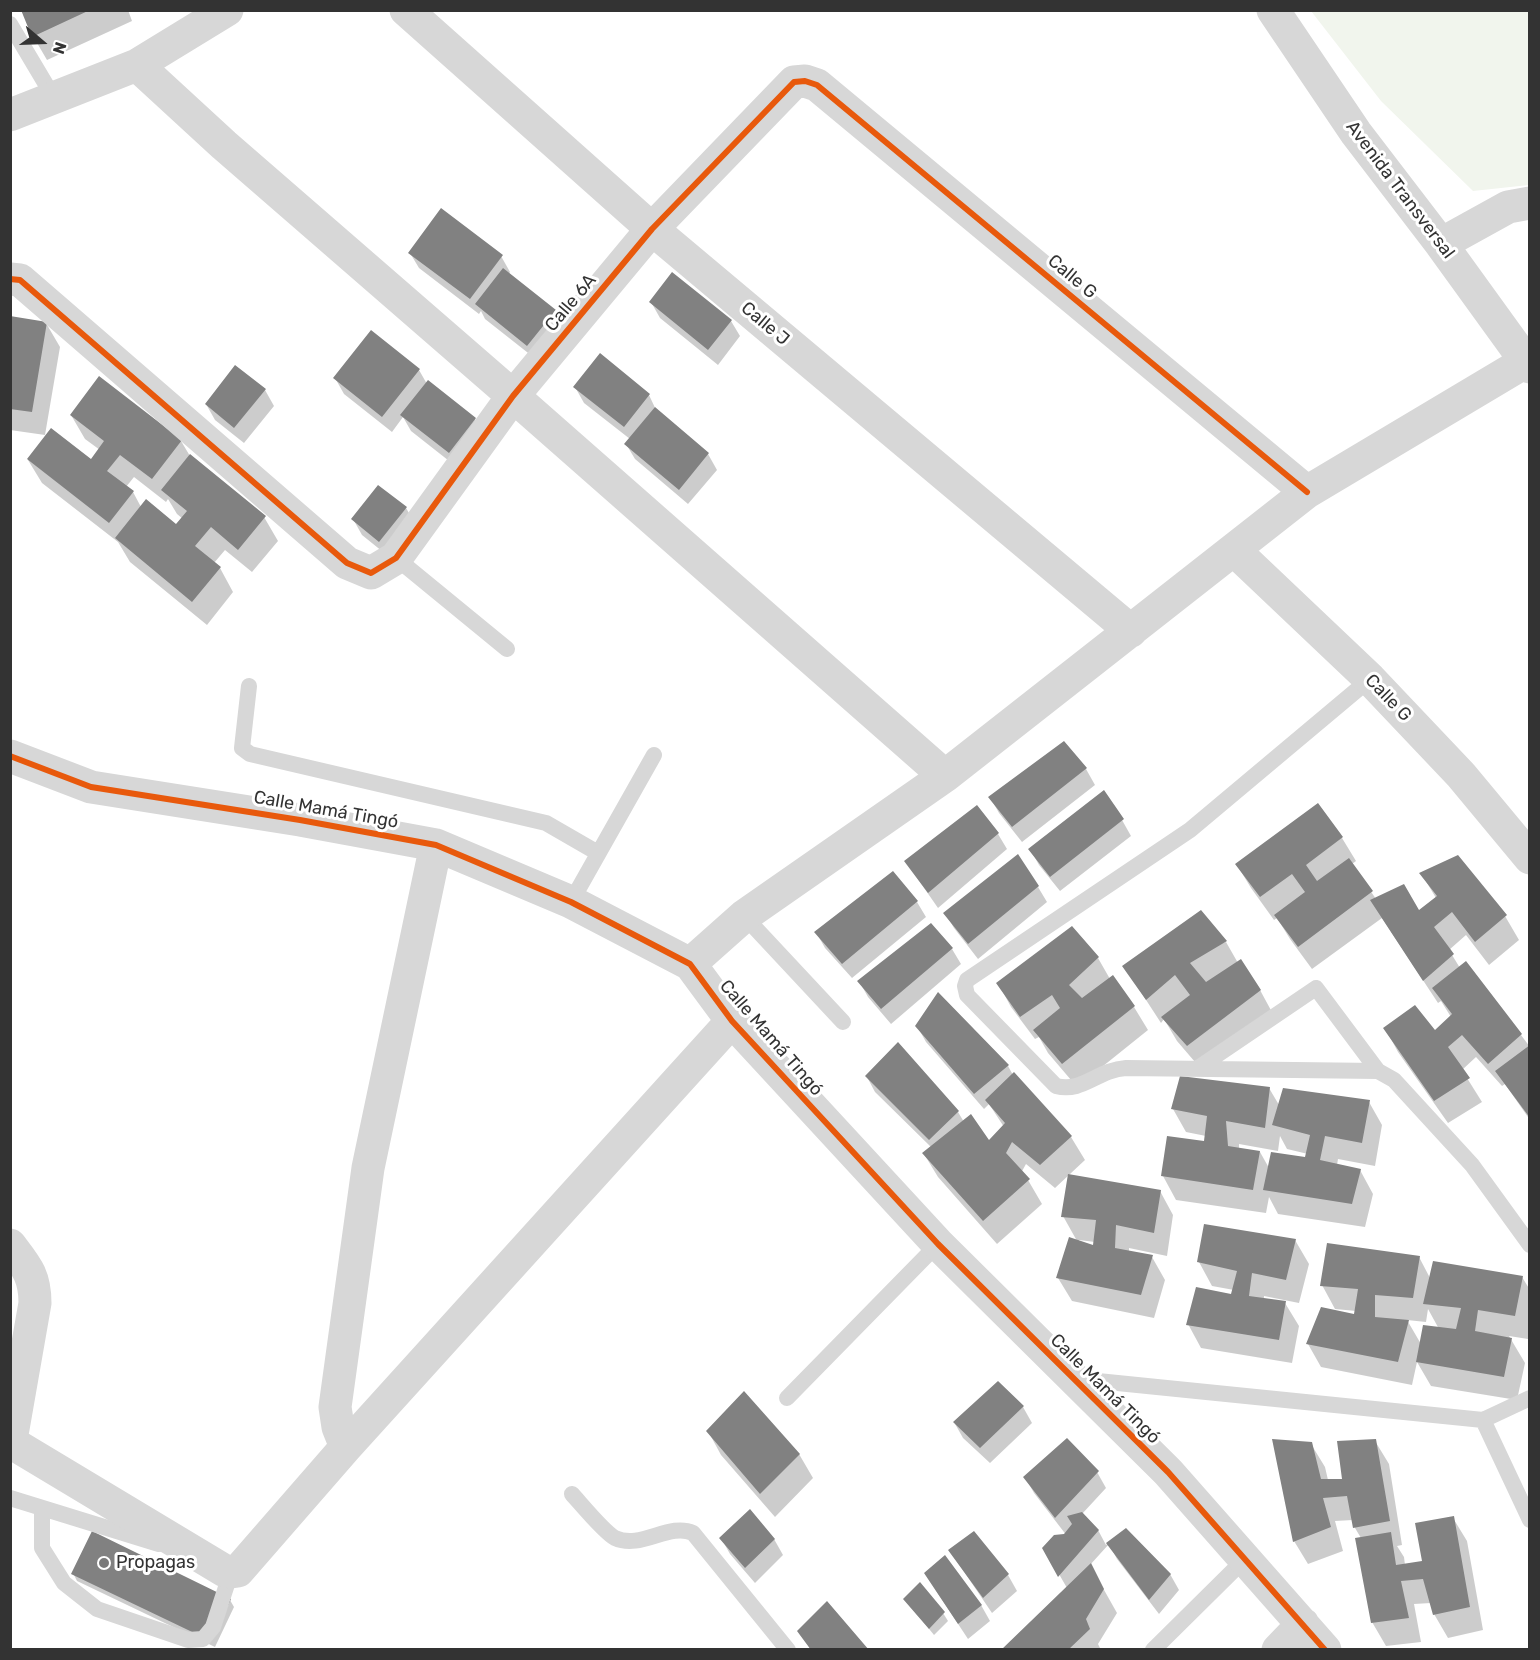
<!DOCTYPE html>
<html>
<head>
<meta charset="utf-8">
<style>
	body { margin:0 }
	#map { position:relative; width:1540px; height:1660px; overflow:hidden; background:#fff; font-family:Rubik,sans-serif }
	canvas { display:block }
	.frame { position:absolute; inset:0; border:12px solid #333; pointer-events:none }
	.north { position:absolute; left:12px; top:12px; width:60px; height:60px; -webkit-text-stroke:4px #fff; paint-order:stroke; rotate:109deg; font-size:16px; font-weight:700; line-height:24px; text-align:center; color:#333 }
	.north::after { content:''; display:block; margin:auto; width:21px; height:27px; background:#333; clip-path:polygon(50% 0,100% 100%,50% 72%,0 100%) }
</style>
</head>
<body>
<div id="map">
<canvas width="1540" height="1660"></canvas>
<div class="frame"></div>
<div class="north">N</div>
</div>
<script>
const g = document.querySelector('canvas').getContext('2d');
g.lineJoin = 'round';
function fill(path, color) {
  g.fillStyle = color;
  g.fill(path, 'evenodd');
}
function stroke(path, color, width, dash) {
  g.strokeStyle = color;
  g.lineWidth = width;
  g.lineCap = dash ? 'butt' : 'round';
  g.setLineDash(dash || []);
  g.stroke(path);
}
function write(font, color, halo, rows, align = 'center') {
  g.font = font + ' Rubik,sans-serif';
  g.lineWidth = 6;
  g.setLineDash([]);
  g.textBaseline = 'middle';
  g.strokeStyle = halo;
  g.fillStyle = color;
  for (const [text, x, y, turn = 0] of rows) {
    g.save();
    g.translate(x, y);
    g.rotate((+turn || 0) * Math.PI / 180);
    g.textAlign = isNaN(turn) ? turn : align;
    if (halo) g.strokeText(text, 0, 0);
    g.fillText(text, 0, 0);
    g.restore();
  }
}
const green = new Path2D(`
	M1311 11H1529V185L1473 191 1381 101Z`);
const shadow = new Path2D(`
	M22 10H128L132 21 47 60 33 36Z
	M410 253 501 256 510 272 509 274 555 311 564 326 537 360 485 319 481 311 479 314 419 268Z
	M651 302 731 321 740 336 718 365 660 318Z
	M10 317 46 323 60 347 45 435 10 430Z
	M371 332 419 370 427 384 428 382 475 419 484 435 458 468 411 431 403 417 392 432 344 394 335 378Z
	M575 387 649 395 657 412 708 454 717 470 688 504 635 459 626 444 630 439 584 403Z
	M265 390 274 406 244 443 215 420 206 404Z
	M71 415 181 441 190 456 264 517 278 541 252 572 225 550 214 563 220 568 233 592 207 625 130 562 118 542 42 483 28 460 91 461 100 450 85 439ZM134 477 166 502 168 499 177 514 183 519 177 527 141 507 133 492 126 487Z
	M406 508 415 523 388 556 362 535 353 519Z
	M1064 743 1086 769 1095 785 1022 842 999 813 990 797Z
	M1318 805 1342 838 1356 861 1352 864 1376 899 1419 912 1436 898 1421 873 1505 916 1519 940 1489 965 1466 935 1449 950 1460 968 1521 1035 1530 1047V1120L1505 1084 1502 1086 1476 1057 1462 1070 1482 1102 1448 1123 1398 1052 1385 1028 1434 1032 1451 1017 1441 1001 1438 1003 1382 918 1312 969 1290 939 1277 918 1274 920 1251 888 1237 865Z
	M977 808 998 834 1007 849 938 908 906 862Z
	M1122 820 1131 836 1060 891 1039 865 1030 849Z
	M1038 887 1047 902 978 959 954 928 945 913Z
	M917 902 926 917 852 978 825 948 816 932Z
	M1226 942 1238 963 1260 990 1273 1014 1201 1069 1177 1041 1164 1019 1161 1023 1124 966Z
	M952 949 961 964 891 1024 868 997 859 981Z
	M1098 958 1110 979 1113 977 1134 1007 1148 1030 1077 1087 1048 1053 1039 1037 1035 1039 1011 1007 998 983Z
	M938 995 1008 1066 1013 1075 1071 1137 1085 1160 1055 1188 1026 1164 1021 1173 1028 1180 1042 1204 997 1244 938 1177 924 1154 932 1148 875 1092 867 1077 958 1112 964 1122 989 1142 1004 1127 989 1104 984 1109 926 1042 917 1026Z
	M1269 1088 1279 1105 1369 1102 1382 1125 1375 1166 1338 1159 1337 1165 1360 1170 1373 1194 1365 1227 1278 1214 1269 1197 1266 1213 1176 1200 1163 1176 1205 1143 1206 1136 1186 1132 1173 1109ZM1280 1136 1287 1149 1308 1154 1307 1159 1269 1168 1260 1152 1239 1149V1144L1278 1151Z
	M1160 1191 1173 1215 1167 1256 1129 1248V1252L1152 1257 1165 1280 1154 1318 1072 1301 1058 1278 1077 1241 1063 1216ZM1079 1240 1095 1242 1094 1247 1079 1241Z
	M1295 1240 1309 1264 1299 1303 1264 1296V1300L1285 1303 1299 1326 1292 1363 1201 1348 1188 1324 1232 1296 1234 1290 1212 1286 1199 1262Z
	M1419 1257 1430 1278 1522 1277 1530 1290 1528 1339 1509 1336 1525 1363 1517 1400 1431 1386 1417 1362 1412 1385 1321 1367 1308 1344 1355 1316 1356 1311 1335 1309 1322 1285ZM1428 1309 1439 1329 1421 1344 1407 1320 1426 1322Z
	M998 1383 1023 1407 1032 1423 990 1463 963 1438 954 1422Z
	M708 1431 799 1454 813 1478 775 1517 721 1455Z
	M1375 1441 1389 1464 1402 1545 1397 1546 1404 1557 1405 1565 1424 1562 1453 1518 1467 1541 1483 1630 1448 1638 1434 1614 1431 1603 1414 1604 1421 1642 1386 1646 1372 1622 1361 1538 1355 1528 1353 1520 1335 1521 1343 1551 1308 1564 1294 1541 1311 1444 1325 1467 1328 1480H1343Z
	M1097 1472 1106 1488 1082 1514 1098 1530 1106 1545 1126 1530 1170 1574 1179 1590 1159 1614 1117 1559 1109 1544 1090 1565 1117 1613 1098 1644 1101 1650H1004L1067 1588 1044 1548 1067 1536 1034 1493 1025 1477Z
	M974 1533 1008 1575 1017 1591 992 1613 950 1551Z
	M721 1538 774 1539 783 1555 755 1583 730 1554Z
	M73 1573 230 1600 234 1607 215 1647 77 1581Z
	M935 1589 981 1605 990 1621 968 1639Z
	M905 1599 943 1613 948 1621 934 1635Z`);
const building = new Path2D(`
	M21 10H90L32 37Z
	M441 208 503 255 470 299 408 253Z
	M503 268 556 310 527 346 475 304Z
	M672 272 732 320 708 350 649 302Z
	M10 316 47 322 32 412 10 409Z
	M371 330 420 369 382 417 333 378Z
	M600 353 650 394 624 427 573 387Z
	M235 365 266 389 234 428 205 404Z
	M99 376 182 440 152 479 120 455 107 471 134 491 109 523 27 459 51 428 91 459 104 441 70 415Z
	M428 380 476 418 449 453 400 415Z
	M655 407 709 453 679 490 624 444Z
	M190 454 266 516 238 550 211 527 195 546 221 567 192 602 115 538 146 499 176 524 187 511 161 490Z
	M378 485 407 507 379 542 351 519Z
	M1064 741 1087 768 1012 827 988 797Z
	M1104 790 1124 819 1050 877 1028 849Z
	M1318 803 1343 837 1306 865 1317 881 1349 858 1373 891 1298 947 1274 915 1305 892 1292 874 1260 897 1235 864Z
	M977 805 999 833 928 893 904 861Z
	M1018 854 1039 886 968 944 943 913Z
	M1458 855 1507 915 1475 942 1452 912 1434 927 1454 954 1423 981 1370 900 1404 884 1419 910 1437 896 1419 873Z
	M893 871 918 901 842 964 814 932Z
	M1201 910 1227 941 1190 963 1206 982 1241 959 1261 990 1187 1046 1161 1017 1190 995 1175 975 1146 1000 1122 966Z
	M931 923 953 948 881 1009 857 981Z
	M1072 926 1099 957 1069 985 1082 998 1113 975 1135 1006 1062 1064 1033 1030 1060 1008 1052 995 1020 1017 996 983Z
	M1466 961 1522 1034 1488 1064 1462 1035 1448 1047 1470 1078 1434 1101 1383 1028 1415 1005 1435 1030 1452 1014 1432 988Z
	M938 992 1009 1065 974 1094 915 1026Z
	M898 1042 959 1111 929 1140 865 1076Z
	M1530 1045V1118L1495 1071Z
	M1014 1072 1072 1136 1040 1165 1012 1142 1006 1153 1030 1179 983 1221 922 1153 971 1114 989 1140 1005 1123 985 1100Z
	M1180 1076 1270 1087 1265 1128 1226 1121 1228 1146 1260 1151 1253 1190 1161 1176 1167 1136 1204 1141 1207 1116 1171 1109Z
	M1283 1088 1370 1100 1362 1143 1325 1136 1320 1160 1361 1169 1352 1204 1263 1190 1271 1152 1305 1157 1310 1135 1272 1125Z
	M1068 1174 1161 1190 1154 1233 1116 1225 1115 1248 1153 1255 1141 1295 1056 1278 1069 1237 1093 1245 1096 1220 1061 1217Z
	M1204 1224 1296 1239 1286 1280 1252 1273 1249 1296 1286 1301 1279 1340 1186 1325 1196 1287 1231 1294 1237 1271 1197 1262Z
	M1327 1243 1420 1256 1413 1298 1375 1295V1317L1409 1320 1398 1362 1306 1344 1321 1307 1354 1314 1358 1289 1320 1286Z
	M1433 1261 1523 1276 1515 1316 1478 1310 1475 1331 1512 1338 1504 1377 1416 1362 1423 1325 1456 1329 1461 1308 1423 1304Z
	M998 1381 1024 1406 980 1448 953 1422Z
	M744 1391 800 1454 760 1494 706 1431Z
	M1067 1438 1099 1471 1055 1518 1023 1477Z
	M1272 1439 1312 1442 1321 1479H1342L1337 1441 1376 1439 1390 1521 1353 1528 1347 1496 1323 1498 1331 1527 1293 1542Z
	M750 1509 775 1539 745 1568 719 1538Z
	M1082 1512 1099 1530 1058 1577 1042 1548 1054 1535 1064 1534 1072 1524 1067 1516Z
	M1454 1516 1470 1607 1433 1615 1423 1579 1401 1581 1409 1618 1371 1623 1355 1538 1391 1532 1396 1565 1422 1561 1415 1523Z
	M1126 1528 1171 1574 1149 1600 1106 1543Z
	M92 1531 231 1599 211 1641 71 1574Z
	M974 1531 1009 1574 983 1598 948 1550Z
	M945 1555 982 1605 958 1624 924 1573Z
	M1091 1563 1104 1589 1086 1619 1090 1629 1068 1650H1001Z
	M920 1582 945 1612 929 1629 903 1599Z
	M827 1601 869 1650H811L797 1631Z`);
const lane = new Path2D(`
	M10 24 54 98
	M396 558 507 649
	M1370 679 1190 830 967 980 965 986 967 995 1056 1086C1083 1093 1097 1070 1126 1068L1378 1071
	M249 686 242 748 250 754 546 823 598 853
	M571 902 654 755
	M744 916 843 1022
	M1198 1068 1316 988 1378 1071 1394 1080 1472 1165 1530 1245
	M1078 1379 1483 1420 1530 1398
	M787 1398 938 1244
	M1483 1420 1530 1520
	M572 1494C582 1505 604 1532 615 1538 641 1550 669 1522 693 1533L788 1650
	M10 1498 159 1544
	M42 1508V1548L64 1583 97 1609 188 1640 203 1639 213 1627 231 1572
	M1153 1650 1244 1560`);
const street = new Path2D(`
	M406 10 652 229 1131 631
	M1273 10 1356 133 1441 244 1530 367
	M137 65 224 145 513 396 945 776
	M10 115 137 65 227 10
	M1441 244 1508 207 1530 203
	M10 279 20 280 347 563 371 573 396 558 513 396 652 229 794 82 805 81 817 85 1307 492
	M1234 550 1370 679 1461 775 1530 858
	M10 756 91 787 300 820 436 845 571 902 690 964 732 1021 938 1244 1168 1472 1325 1650
	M690 964 744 916 945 776 1307 492 1525 362
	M10 1245C26 1266 35 1275 35 1303L10 1446
	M12 1443 225 1571 231 1572 238 1571 346 1447 732 1021
	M346 1447 338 1427 335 1407 368 1168 436 845
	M1278 1650 1303 1624`);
const cycleway = new Path2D(`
	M10 279 20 280 347 563 371 573 396 558 513 396 652 229 794 82 805 81 817 85 1307 492
	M10 756 91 787 300 820 436 845 571 902 690 964 732 1021 938 1244 1168 1472 1325 1650`);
const markers = [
	[104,1563,6,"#7a7a7a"]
];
const streetNames = [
	["Avenida Transversal",1400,190,53],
	["Calle G",1072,277,40],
	["Calle 6A",571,303,-50],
	["Calle J",765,324,40],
	["Calle G",1388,698,46],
	["Calle Mamá Tingó",326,810,10],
	["Calle Mamá Tingó",771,1038,49],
	["Calle Mamá Tingó",1105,1389,45]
];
const poiNames = [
	["Propagas",116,1563]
];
fill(green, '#f1f5ed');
fill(shadow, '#0003');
fill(building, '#818181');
stroke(lane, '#d7d7d7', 16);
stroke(street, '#d7d7d7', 33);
stroke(cycleway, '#e8590c', 6);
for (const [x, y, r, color] of markers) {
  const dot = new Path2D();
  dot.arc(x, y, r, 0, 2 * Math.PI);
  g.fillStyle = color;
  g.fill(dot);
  stroke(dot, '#fff', 2);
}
write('18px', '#333', '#fff', streetNames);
write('18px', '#333', '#fff', poiNames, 'left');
</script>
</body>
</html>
